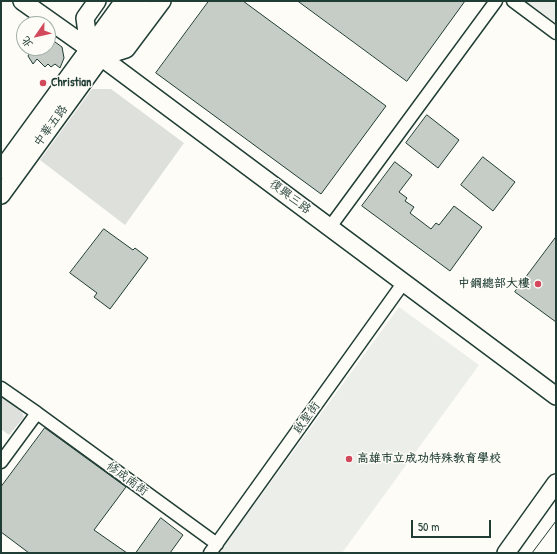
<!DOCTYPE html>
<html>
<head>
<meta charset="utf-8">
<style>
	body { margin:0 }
	#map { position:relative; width:557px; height:554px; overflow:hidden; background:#fdfcf7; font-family:"Patrick Hand","LXGW WenKai TC",sans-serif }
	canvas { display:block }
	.frame { position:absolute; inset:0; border:2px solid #1f3d34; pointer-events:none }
	.north { position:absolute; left:16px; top:16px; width:40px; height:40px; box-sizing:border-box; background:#fdfcf7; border:1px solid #a4b0a9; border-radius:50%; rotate:236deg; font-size:11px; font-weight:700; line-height:16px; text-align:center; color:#1f3d34 }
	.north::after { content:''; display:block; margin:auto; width:14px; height:18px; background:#d1495b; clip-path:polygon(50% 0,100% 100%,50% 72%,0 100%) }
	.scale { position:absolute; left:411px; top:520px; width:80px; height:18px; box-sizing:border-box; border:2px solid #1f3d34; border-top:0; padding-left:5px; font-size:12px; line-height:14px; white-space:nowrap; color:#1f3d34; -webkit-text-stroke:3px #fdfcf7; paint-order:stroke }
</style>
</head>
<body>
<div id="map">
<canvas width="557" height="554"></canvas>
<div class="frame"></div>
<div class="north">北</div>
<div class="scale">50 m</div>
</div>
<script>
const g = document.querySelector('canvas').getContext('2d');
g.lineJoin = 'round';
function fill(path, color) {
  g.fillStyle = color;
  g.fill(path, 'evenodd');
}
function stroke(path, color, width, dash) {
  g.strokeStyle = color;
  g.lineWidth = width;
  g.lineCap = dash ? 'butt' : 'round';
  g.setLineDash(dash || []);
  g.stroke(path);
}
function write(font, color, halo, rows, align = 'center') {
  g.font = font + ' "Patrick Hand","LXGW WenKai TC",sans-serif';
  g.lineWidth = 3;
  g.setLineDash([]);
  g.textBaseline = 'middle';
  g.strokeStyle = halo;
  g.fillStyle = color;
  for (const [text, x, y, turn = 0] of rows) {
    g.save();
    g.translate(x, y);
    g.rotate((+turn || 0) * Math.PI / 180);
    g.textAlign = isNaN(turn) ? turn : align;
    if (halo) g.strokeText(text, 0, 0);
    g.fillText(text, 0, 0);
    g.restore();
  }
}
const built = new Path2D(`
	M524 1H556V25Z
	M399 307 479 365 342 553H219Z`);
const green = new Path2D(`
	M92 89H111L184 143 125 225 40 160Z
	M1 394 20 408 24 417 9 435 1 429Z`);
const building = new Path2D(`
	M209 1H243L386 106 321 194 156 73Z
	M298 1H465L407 81Z
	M48 37 62 47 64 58 60 68 55 64 51 67 48 64 45 67 37 59 33 64 28 56 32 48H48Z
	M427 115 459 140 438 168 406 143Z
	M483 157 515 182 493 211 461 185Z
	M395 162 412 175 399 192 407 198 405 201 414 207 410 213 431 229 436 223 439 225 454 206 482 227 450 271 362 206Z
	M104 229 133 250 135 248 148 258 110 309 94 297 97 293 70 273Z
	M556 237V322L515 292Z
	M45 428 126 487 94 530 127 553H29L1 532V487Z
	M161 518 183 535 170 553H136Z`);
const street = new Path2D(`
	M513 1 556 33
	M330 227 496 1
	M1 388 37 413 1 462
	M37 413 217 544
	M210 553 404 282`);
const secondary = new Path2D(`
	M22 1 101 57 556 396
	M89 48 85 18 97 1
	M101 57 126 49 162 1
	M1 170 124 1
	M1 195 142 1
	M506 553 556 483`);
const tram = new Path2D(`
	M532 553 556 521`);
const markers = [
	[43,83,4,"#d1495b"],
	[538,284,4,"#d1495b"],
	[349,459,4,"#d1495b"]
];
const poiNames = [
	["Christian",51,83],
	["中鋼總部大樓",530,284,"right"],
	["高雄市立成功特殊教育學校",357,459]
];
const streetNames = [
	["中華五路",51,126,-54],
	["復興三路",290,197,37],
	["啟聖街",307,418,-54],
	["修成南街",127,479,36]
];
fill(built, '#eceee9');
fill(green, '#dde0db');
fill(building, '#c6cdc7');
stroke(building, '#1f3d34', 1);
stroke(street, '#1f3d34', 15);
stroke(secondary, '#1f3d34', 20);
stroke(street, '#fdfcf7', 12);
stroke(secondary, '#fdfcf7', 17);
stroke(tram, '#1f3d34', 1);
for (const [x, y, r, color] of markers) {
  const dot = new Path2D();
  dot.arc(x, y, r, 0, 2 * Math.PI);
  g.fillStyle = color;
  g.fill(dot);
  stroke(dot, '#fdfcf7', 1.5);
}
write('bold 12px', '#1f3d34', '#fdfcf7', poiNames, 'left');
write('12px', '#1f3d34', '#fdfcf7', streetNames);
</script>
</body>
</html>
